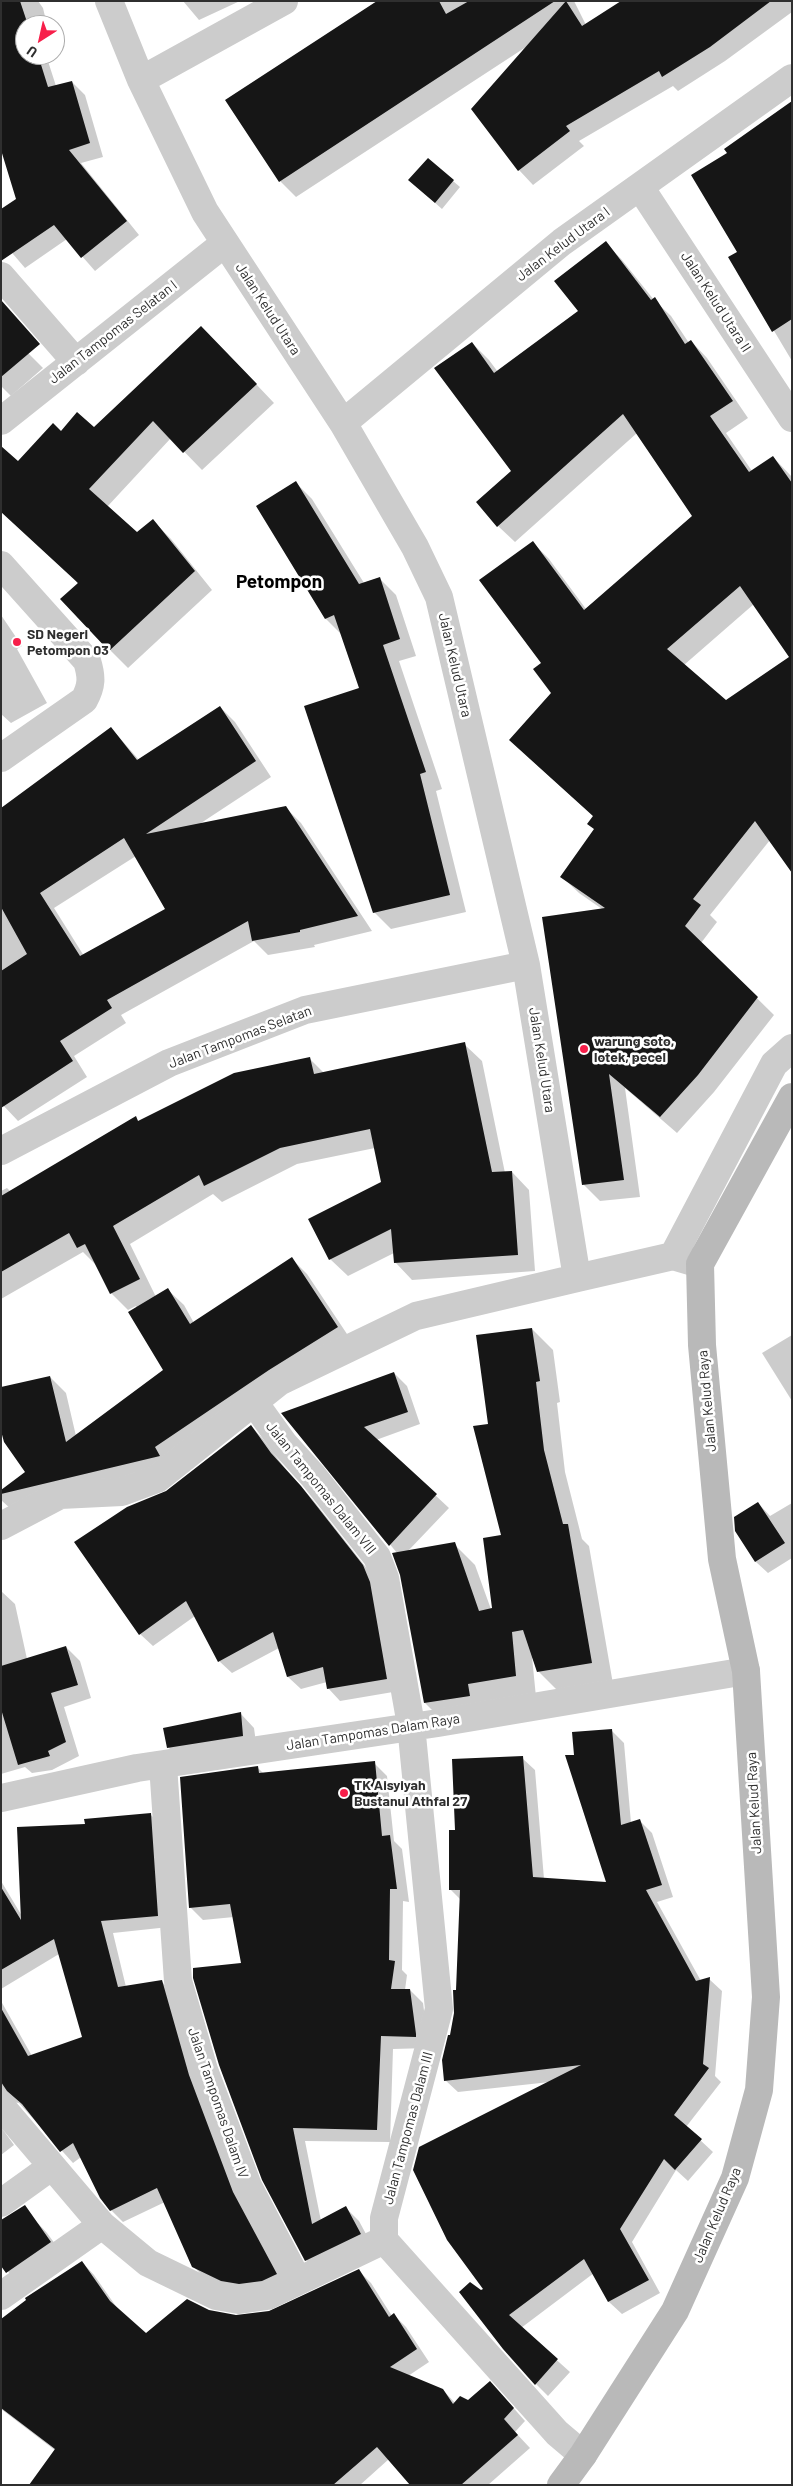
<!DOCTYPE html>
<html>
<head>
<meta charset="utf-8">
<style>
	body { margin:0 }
	#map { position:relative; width:793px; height:2486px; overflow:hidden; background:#fff; font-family:Barlow,sans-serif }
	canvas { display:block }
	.frame { position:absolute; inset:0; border:2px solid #2f2f2f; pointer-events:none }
	.north { position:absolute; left:15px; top:15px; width:50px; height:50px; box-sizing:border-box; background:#fff; border:1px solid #acacac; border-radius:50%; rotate:215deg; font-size:14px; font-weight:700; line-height:20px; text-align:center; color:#2f2f2f }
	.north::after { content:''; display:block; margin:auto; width:18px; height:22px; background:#f71f4a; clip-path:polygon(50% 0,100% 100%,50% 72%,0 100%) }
</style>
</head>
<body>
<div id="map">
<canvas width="793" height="2486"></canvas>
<div class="frame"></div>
<div class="north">U</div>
</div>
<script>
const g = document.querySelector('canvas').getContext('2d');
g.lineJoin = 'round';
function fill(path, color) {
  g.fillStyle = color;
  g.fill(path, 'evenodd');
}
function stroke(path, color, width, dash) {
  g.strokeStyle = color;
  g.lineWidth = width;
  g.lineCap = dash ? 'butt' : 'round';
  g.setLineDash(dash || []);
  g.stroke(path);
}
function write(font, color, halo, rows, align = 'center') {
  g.font = font + ' Barlow,sans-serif';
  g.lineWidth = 5;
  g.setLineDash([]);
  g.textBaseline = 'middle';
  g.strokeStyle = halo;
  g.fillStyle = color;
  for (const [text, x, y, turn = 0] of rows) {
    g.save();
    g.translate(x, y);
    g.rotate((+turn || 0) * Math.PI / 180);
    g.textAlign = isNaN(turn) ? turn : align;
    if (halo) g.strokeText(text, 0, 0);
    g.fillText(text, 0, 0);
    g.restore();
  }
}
const shadow = new Path2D(`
	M1 1H38L43 8 47 25H25V55H46L56 86 72 82 85 95 103 157 81 163 139 235 95 271 67 239 25 268 1 240 17 200Z
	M183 1H240L199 20Z
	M380 1H574L586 25 624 1H792V12L725 61 678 91 673 86 579 141 584 146 533 185 519 170 526 47 296 197 280 181Z
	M792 103V361L730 257 739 252 728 153Z
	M453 181 460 187 442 209 417 187Z
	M606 243 622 260 654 300 671 316 689 343 691 341 707 358 748 418 726 433 752 471 773 457 792 477V871L770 840 710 915 717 922 701 943 774 1015 714 1092 677 1133 625 1088 640 1197 600 1201 584 1185 602 909 579 893 562 877 595 830 594 817 527 756 553 693 543 663 533 543 549 559 586 609 694 516 637 433 515 542 498 526 513 471 472 343 489 360 498 372 580 311ZM754 604 791 658 725 702 684 665Z
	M1 326 43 368 11 396 1 386Z
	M219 345 274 403 202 470 171 438 107 507 137 534 153 521 171 539 212 590 128 668 110 650 18 463 61 432 94 429Z
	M295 482 312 499 364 583 379 578 396 595 416 656 399 661 442 789 436 791 466 912 391 929 374 912 360 689 342 635 326 619Z
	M1 615 22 646 17 649 47 703 11 723 1 714Z
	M220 707 235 722 271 777 198 825 286 808 301 823 372 931 314 945 315 947 268 955 254 941 121 1015 126 1023 74 1056 87 1077 18 1121 1 1103V810L111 728 139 760ZM136 856 167 909 84 956 54 908Z
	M464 1044 482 1061 505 1173 512 1172 529 1190 535 1271 412 1280 395 1262 394 1253 348 1276 330 1259 382 1183 375 1148 297 1164 222 1202 213 1194 130 1244 156 1297 168 1290 184 1305 194 1323 292 1259 307 1274 353 1343 175 1472 12 1510 1 1500V1492L27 1473 50 1377 66 1393 76 1436 165 1370 136 1306 128 1310 111 1293 95 1264 83 1252 1 1299V1191L7 1188 11 1192 135 1118 139 1122 310 1059 324 1073Z
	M532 1329 553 1350 560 1402 557 1403 565 1472 582 1539 589 1546 613 1684 560 1693 539 1672 532 1657 536 1697 446 1724 425 1703 397 1553 283 1413 394 1373 407 1386 420 1424 376 1440 449 1508 408 1551 454 1544 475 1565 492 1612 503 1536 490 1425Z
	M792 1335V1401L762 1353Z
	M251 1426 263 1439 284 1467 313 1500 375 1579 399 1691 340 1701 328 1688 327 1682 301 1689 288 1677 279 1648 232 1673 219 1661 195 1616 153 1646 140 1634 167 1492Z
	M758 1503 770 1516 792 1503V1558L768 1573 756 1562 736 1531Z
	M1 1591 15 1604 27 1659 66 1647 80 1661 91 1698 64 1707 79 1756 52 1770 32 1773 25 1767 1 1774Z
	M241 1714 254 1728 257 1750 182 1761 168 1747Z
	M611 1730 624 1743 631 1823 639 1820 652 1833 673 1897 657 1902 701 1981 709 1979 722 1991 715 2076 721 2082 686 2127 713 2152 688 2181 676 2170 632 2242 660 2293 622 2314 609 2302 594 2273 521 2328 570 2372 548 2396 536 2384 480 2292 484 2289 550 2082 458 2092 445 2080 458 1991 461 1900 450 1889 456 1832 522 1758 535 1770 544 1879 608 1884 576 1756Z
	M374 1763 387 1776 394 1841 402 1849 409 1902 403 1901 402 1970 407 1975 405 1990H410L423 2003 429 2048 393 2049 390 2142 305 2141 321 2221 346 2208 359 2221 373 2247 319 2273 306 2260 234 1917 203 1920 190 1907 257 1767 264 1774Z
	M150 1814 162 1826 169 1927 113 1933 126 1987 162 1982 174 1994 288 2286 252 2296 205 2278 193 2266 165 2202 123 2222 111 2210 81 2157 73 2163 19 2103 10 2102 1 2108V2001L32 2056 83 2038 59 1954 1 1989V1881L22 1916 86 1825Z
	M1 2127 14 2145 1 2155Z
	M34 2219 47 2233 64 2256 21 2286 3 2266Z
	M82 2262 94 2275 120 2312 146 2335 209 2311 236 2317 270 2313 359 2271 371 2283 392 2316 394 2315 406 2327 429 2362 408 2376 443 2390 455 2403 502 2395 525 2421 515 2432 530 2448 488 2485H411L389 2459 360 2485H30L56 2451 1 2409V2320Z`);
const building = new Path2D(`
	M1 1H20L28 25H25V55H38L48 87 72 81 90 143 69 150 127 221 81 258 54 225 1 261V209L16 199 1 150Z
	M377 1H439L446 14 469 1H555L279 182 225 100Z
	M566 1 582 26 621 1H771L710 47 662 77 659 71 566 126 570 131 518 171 471 109Z
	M792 101V319L772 332 728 257 737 252 691 175 727 153 724 149Z
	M428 158 454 180 435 203 408 180Z
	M606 241 651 300 655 297 685 344 691 340 733 401 710 416 749 472 773 456 792 483V873L755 821 693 899 701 905 685 926 758 997 698 1075 660 1117 609 1074 624 1180 582 1185 542 917 605 908 560 877 594 829 587 824 593 816 509 740 551 693 533 669 541 663 479 580 533 541 584 610 692 516 623 414 497 527 476 502 511 471 434 368 472 342 494 373 578 311 554 281ZM740 586 789 657 726 700 667 649Z
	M1 300 40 344 1 377Z
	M201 326 257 384 183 453 153 421 89 489 137 532 153 519 195 571 109 651 60 599 78 583 1 512V446L18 461 53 423 61 431 77 412 94 427Z
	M296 481 359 584 380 577 400 639 383 645 426 772 420 774 450 895 373 913 304 706 359 688 334 615 325 619 256 506Z
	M220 706 256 761 146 834 286 806 358 916 300 930V932L252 941 248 921 107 1000 112 1008 60 1041 73 1061 1 1108V971L27 954 1 907V808L111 727 137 760ZM124 838 165 909 80 956 40 893Z
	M465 1042 492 1172 512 1171 518 1255 394 1263 391 1229 329 1260 308 1219 381 1182 370 1129 280 1148 204 1186 199 1175 113 1226 140 1279 110 1294 85 1244 77 1248 69 1233 1 1272V1196L136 1116 138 1121 234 1073 310 1057 314 1074Z
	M292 1257 338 1327 269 1370 155 1447 160 1456 1 1494V1490L25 1472 4 1442 1 1431V1387L50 1376 66 1442 163 1370 128 1312 168 1288 190 1324Z
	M532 1328 540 1381 536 1382 544 1450 563 1524H568L592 1663 537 1672 523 1630 512 1632 516 1676 468 1684 470 1696 424 1703 400 1575 392 1553 455 1542 479 1611 492 1608 483 1538 501 1535 473 1426 488 1424 476 1335Z
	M394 1372 408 1412 364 1427 437 1494 389 1546 281 1413Z
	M251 1425 271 1453 301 1486 363 1565 370 1582 387 1679 327 1689 323 1667 287 1677 273 1632 218 1662 186 1601 139 1635 74 1542 127 1507 166 1491Z
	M758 1502 785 1543 755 1562 735 1531 734 1517Z
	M66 1646 78 1685 51 1693 66 1742 48 1751 50 1756 18 1765 1 1709V1666Z
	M241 1712 243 1736 167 1748 163 1728Z
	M612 1729 621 1825 640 1819 662 1885 646 1890 696 1981 710 1977 703 2064 709 2068 674 2115 702 2139 675 2170 664 2159 620 2229 649 2280 608 2302 584 2259 509 2315 558 2359 535 2385 503 2349 459 2292 470 2282 481 2290 483 2289 447 2240 413 2170 419 2147 581 2065 444 2081 442 2060 448 2035H450L454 2013 453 1990H456L460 1890H449V1830H455L452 1759 523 1756 533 1877 606 1882 565 1755H574L572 1732Z
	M375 1761 382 1836 390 1835 397 1889H390L389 1960 395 1961 391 1989H410L416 2034V2037L381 2036 377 2130 293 2128 312 2224 346 2206 361 2234 305 2261 262 2180 219 2065 193 1978V1968L241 1963 230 1904 189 1908 180 1777 258 1766 259 1773Z
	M151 1813 158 1916 101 1921 118 1987 162 1980 189 2075 233 2192 277 2274 262 2281 239 2284 221 2281 192 2267 157 2188 110 2211 100 2198 73 2143 60 2152 22 2104 7 2091 1 2082V2008L28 2056 82 2037 54 1939 1 1970V1887L21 1920 17 1827 85 1824 84 1819Z
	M25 2205 51 2242 6 2273 1 2266V2220Z
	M82 2261 110 2301 146 2333 187 2299 209 2310 236 2315 269 2311 359 2269 389 2317 394 2313 417 2349 390 2367 443 2389 453 2404 460 2396 468 2400 490 2381 514 2408 504 2419 518 2435 461 2485H410L377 2447 333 2485H29L55 2449 1 2408V2319L26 2300 25 2298Z`);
const street = new Path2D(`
	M109 1 141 80 205 212 343 423 415 547 439 597 526 965 577 1278 673 1256 700 1264
	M141 80 284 1
	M640 187 792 418
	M1 276 76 362
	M1 421 225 243
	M343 423 562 242 792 78
	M1 565 87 661C92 677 92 686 84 700L1 758
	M1 1151 169 1063 305 1010 526 965
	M673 1256 774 1064 792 1048
	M253 1401 284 1444 313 1476 377 1557 385 1578 411 1725 439 2009 384 2218V2240L557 2433 583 2455
	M1 1526 60 1495 122 1492 157 1479 279 1382 416 1316 577 1278
	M163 1765 178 1981 204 2070 248 2186 298 2281
	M1 1798 137 1768 438 1723 746 1671
	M1 2106 102 2225 148 2263 216 2296 239 2300 267 2296 384 2240
	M1 2203 51 2167
	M1 2296 102 2225`);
const secondary = new Path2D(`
	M561 2485 583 2455 675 2311 735 2178 759 2090 766 1997 746 1671 722 1559 702 1345 700 1264 792 1097`);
const markers = [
	[17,642,5,"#f71f4a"],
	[584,1049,5,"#f71f4a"],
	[344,1793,5,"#f71f4a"]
];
const streetNames = [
	["Jalan Kelud Utara I",563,244,-37],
	["Jalan Kelud Utara II",716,302,57],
	["Jalan Kelud Utara",268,309,57],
	["Jalan Tampomas Selatan I",113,332,-38],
	["Jalan Kelud Utara",455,665,77],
	["Jalan Tampomas Selatan",240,1037,-21],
	["Jalan Kelud Utara",542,1060,81],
	["Jalan Kelud Raya",707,1401,-95],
	["Jalan Tampomas Dalam VIII",321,1488,51],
	["Jalan Tampomas Dalam Raya",373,1732,-9],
	["Jalan Kelud Raya",754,1803,-93],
	["Jalan Tampomas Dalam IV",218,2103,71],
	["Jalan Tampomas Dalam III",408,2128,-75],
	["Jalan Kelud Raya",717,2215,-67]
];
const poiNames = [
	["SD Negeri",27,634],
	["Petompon 03",27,650],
	["warung soto,",594,1041],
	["lotek, pecel",594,1057],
	["TK Aisyiyah",354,1785],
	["Bustanul Athfal 27",354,1801]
];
const districtNames = [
	["Petompon",279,582]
];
fill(shadow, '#0003');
fill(building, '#161616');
stroke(street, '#ccc', 28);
stroke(secondary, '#b9b9b9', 28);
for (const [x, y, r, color] of markers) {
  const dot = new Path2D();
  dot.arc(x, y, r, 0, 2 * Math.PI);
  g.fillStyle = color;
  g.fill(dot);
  stroke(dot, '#fff', 2);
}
write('14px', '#2f2f2f', '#fff', streetNames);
write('bold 14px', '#2f2f2f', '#fff', poiNames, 'left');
write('bold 19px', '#000', '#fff', districtNames);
</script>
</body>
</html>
